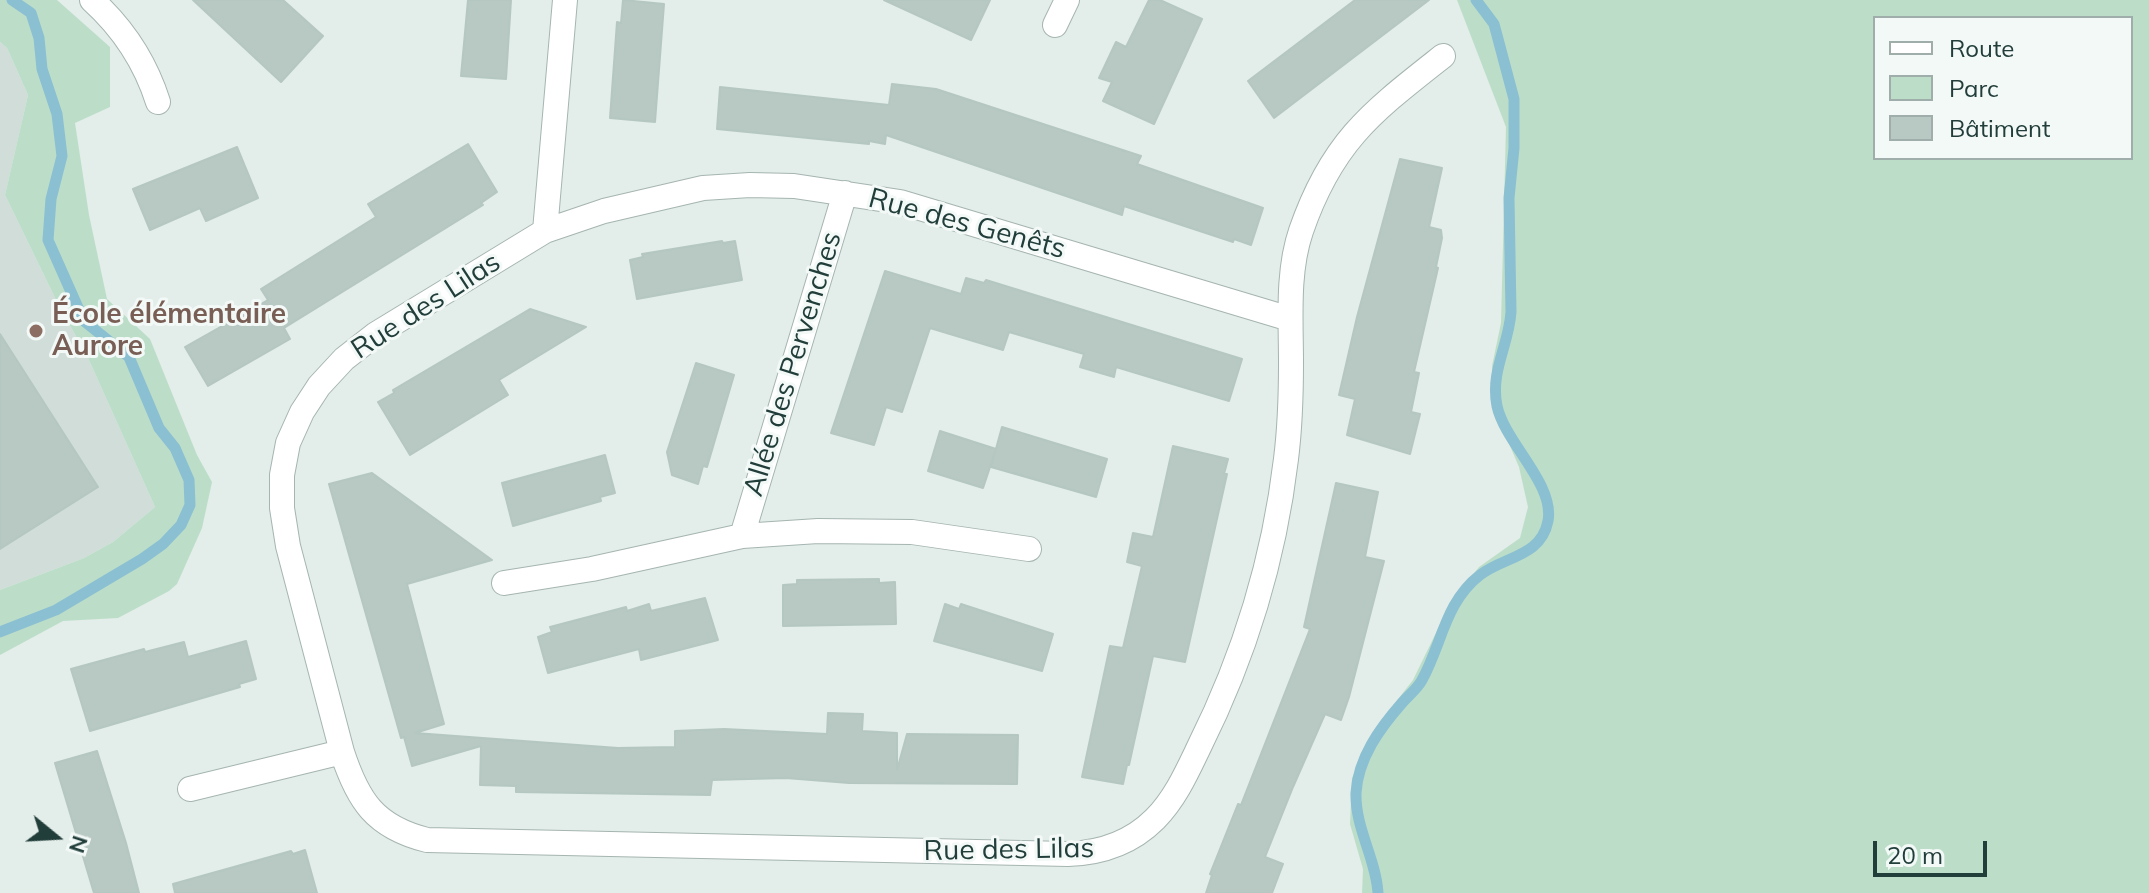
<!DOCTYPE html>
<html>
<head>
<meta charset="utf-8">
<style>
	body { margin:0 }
	#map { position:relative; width:2149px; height:893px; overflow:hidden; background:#e3ede9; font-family:Mulish,sans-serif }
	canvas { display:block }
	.legend { position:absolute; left:1873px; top:16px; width:260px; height:144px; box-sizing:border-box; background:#f3f9f7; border:2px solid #9faeab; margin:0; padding:10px 14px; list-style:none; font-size:24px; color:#223e3a }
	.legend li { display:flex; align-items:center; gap:16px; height:40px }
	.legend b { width:40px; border:2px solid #9faeab }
	.north { position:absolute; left:16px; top:797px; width:80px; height:80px; -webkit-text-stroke:6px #f3f9f7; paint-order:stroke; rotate:108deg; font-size:22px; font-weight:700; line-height:32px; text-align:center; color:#223e3a }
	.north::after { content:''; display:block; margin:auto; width:28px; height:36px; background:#223e3a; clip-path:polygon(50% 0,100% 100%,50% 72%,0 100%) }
	.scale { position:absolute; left:1873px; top:841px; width:114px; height:36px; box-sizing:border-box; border:4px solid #223e3a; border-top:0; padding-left:10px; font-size:24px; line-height:28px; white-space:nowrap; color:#223e3a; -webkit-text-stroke:6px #f3f9f7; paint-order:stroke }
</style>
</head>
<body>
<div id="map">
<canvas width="2149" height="893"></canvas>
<ul class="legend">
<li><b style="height:10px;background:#fff"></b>Route</li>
<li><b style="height:22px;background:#bcdec9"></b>Parc</li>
<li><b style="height:22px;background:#b8c8c3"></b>Bâtiment</li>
</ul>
<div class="north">N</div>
<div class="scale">20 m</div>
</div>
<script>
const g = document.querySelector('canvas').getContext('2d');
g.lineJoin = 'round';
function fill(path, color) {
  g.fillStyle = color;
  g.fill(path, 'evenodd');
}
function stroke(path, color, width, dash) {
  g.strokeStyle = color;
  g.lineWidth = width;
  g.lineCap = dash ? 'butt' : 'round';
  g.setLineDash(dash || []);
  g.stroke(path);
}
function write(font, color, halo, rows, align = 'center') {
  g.font = font + ' Mulish,sans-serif';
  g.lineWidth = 6;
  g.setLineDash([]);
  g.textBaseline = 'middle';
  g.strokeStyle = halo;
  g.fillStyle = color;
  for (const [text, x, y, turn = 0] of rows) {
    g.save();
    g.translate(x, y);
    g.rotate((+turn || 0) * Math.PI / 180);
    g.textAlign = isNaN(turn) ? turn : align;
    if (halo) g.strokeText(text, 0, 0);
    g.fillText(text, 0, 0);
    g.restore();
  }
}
const built = new Path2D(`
	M0 42 7 48 28 95 5 195 58 304 88 358 155 507 113 542 84 558 0 590Z`);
const green = new Path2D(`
	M0 0H57L110 47V107L75 123 89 215 107 299 150 339 197 455 212 482 202 528 177 584 169 591 118 618 63 621 0 655V590L84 558 113 542 155 507 88 358 58 304 5 195 28 95 7 48 0 42Z
	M1457 0H2149V893H1362L1363 869 1350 824 1352 778 1376 727 1413 680 1451 602 1479 567 1520 538 1528 507 1519 467 1492 404V366L1501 323 1506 127ZM1875 18H2131V158H1875Z`);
const stream = new Path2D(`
	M0 632 56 610 142 559 163 544 181 525 190 505 189 480 175 448 159 428 129 357 84 321 48 240 51 199 62 156 57 114 42 69 39 38 31 13 12 0
	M1378 893C1376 859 1355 828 1356 793 1358 758 1380 728 1402 703 1409 695 1418 688 1422 680 1442 644 1445 602 1480 575 1505 556 1541 557 1548 521 1555 484 1505 443 1497 406 1490 371 1509 345 1511 312L1509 198 1514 148V99L1494 24 1476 0`);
const building = new Path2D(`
	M193 0H283L323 36 281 82Z
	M468 0H511L506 79 461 76Z
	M623 0 664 4 655 122 610 118 617 22 621 23Z
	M884 0H990L971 40Z
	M1149 0H1160L1202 19 1154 124 1103 101 1112 82 1099 78 1116 42 1126 47Z
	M1355 0H1429L1274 118 1248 81Z
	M892 84 936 89 1141 156 1137 164 1263 208 1251 245 1234 239 1233 242 1124 206 1122 215 886 135 885 144 869 141V144L717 129 720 87 889 105Z
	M468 144 497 192 481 203 483 205 284 328 290 339 208 386 185 347 268 300 261 289 376 217 368 204Z
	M237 147 258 198 206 221 200 208 150 230 133 189Z
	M1400 159 1442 168 1429 227 1441 230 1442 238 1436 267 1438 268 1414 372 1419 373 1411 412 1420 414 1410 454 1347 435 1355 399 1339 395 1357 317Z
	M722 241 723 243 735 241 742 280 637 299 630 260 643 257 642 254Z
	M885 271 961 294 966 278 984 283 986 280 1242 359 1229 401 1116 367 1114 377 1080 367 1084 354 1009 332 1003 350 930 328 902 412 886 407 874 445 831 433Z
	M530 309 586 327 499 380 508 395 410 455 378 402 394 393 393 390Z
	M0 334 98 487 0 549Z
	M696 363 734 375 707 467 703 466 698 484 672 475 667 452Z
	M1002 427 1107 459 1096 497 991 467Z
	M940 431 996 449 983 488 928 471Z
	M1173 446 1228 459 1224 474H1227L1185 662 1153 656 1129 765H1127L1123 784 1082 777 1110 646 1123 648 1142 566 1127 562 1133 533 1153 537Z
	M605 455 615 493 600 497 601 501 513 526 502 483Z
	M372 473 492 560 407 584 444 724 415 733 618 748 675 747V731L724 729 827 734 828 713 863 714 862 731 897 733V770L907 734 1018 735 1017 784 849 783 786 778 712 780 710 795 516 792V786L480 785 481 746 412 766 404 737 401 738 329 484Z
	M1336 483 1378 492 1365 557 1384 561 1349 697 1341 720 1325 714 1293 787 1265 857 1283 864 1272 893H1206L1212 875 1210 874 1238 804 1241 805 1310 629 1304 627Z
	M879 579V583L895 582 896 624 783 626V585L797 584V580Z
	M705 598 718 640 641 660 639 649 548 673 538 637 552 632 550 627 626 607 627 611 649 604 651 611Z
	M945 604 959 609 961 604 1053 634 1042 671 934 641Z
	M246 641 256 679 239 684 240 687 90 731 71 669 144 649 145 652 184 642 188 657Z
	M97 751 126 843 139 893H94L55 763Z
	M305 850 317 893H175L173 884 291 851 293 854Z`);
const minor = new Path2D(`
	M92 0C124 29 145 61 158 102
	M1055 25 1067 0
	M545 231 565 0
	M1290 319 900 202 794 186 750 185 703 188 604 211 545 231 376 334 344 359 319 386 302 412 288 443 282 475V508L288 546 342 752C358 801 375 827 427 840L1068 854C1101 853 1131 843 1155 819 1175 799 1187 772 1199 747 1244 657 1274 560 1286 459 1290 427 1291 395 1291 363 1291 319 1287 272 1301 231 1332 141 1372 112 1443 56
	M742 536 818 531 912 532 1029 549
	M504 583 592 569 742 536 845 193
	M190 789 342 752`);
const markers = [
	[36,331,8,"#8d6e63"]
];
const streetNames = [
	["Rue des Genêts",967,224,15],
	["Rue des Lilas",426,306,-33],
	["Allée des Pervenches",793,364,-73],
	["Rue des Lilas",1009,850,-1]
];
const educationNames = [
	["École élémentaire",52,315],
	["Aurore",52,347]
];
fill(built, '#d1ddd9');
fill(green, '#bcdec9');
stroke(stream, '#8bbfd2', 11);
fill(building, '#b8c8c3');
stroke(building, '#b5c7c1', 2);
stroke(minor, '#a5b5b1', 26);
stroke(minor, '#fff', 24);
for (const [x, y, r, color] of markers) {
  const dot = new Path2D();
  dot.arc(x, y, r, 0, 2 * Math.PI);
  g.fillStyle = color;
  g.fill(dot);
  stroke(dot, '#f3f9f7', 3);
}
write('28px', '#223e3a', '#f3f9f7', streetNames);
write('bold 28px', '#785e54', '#f3f9f7', educationNames, 'left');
</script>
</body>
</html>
